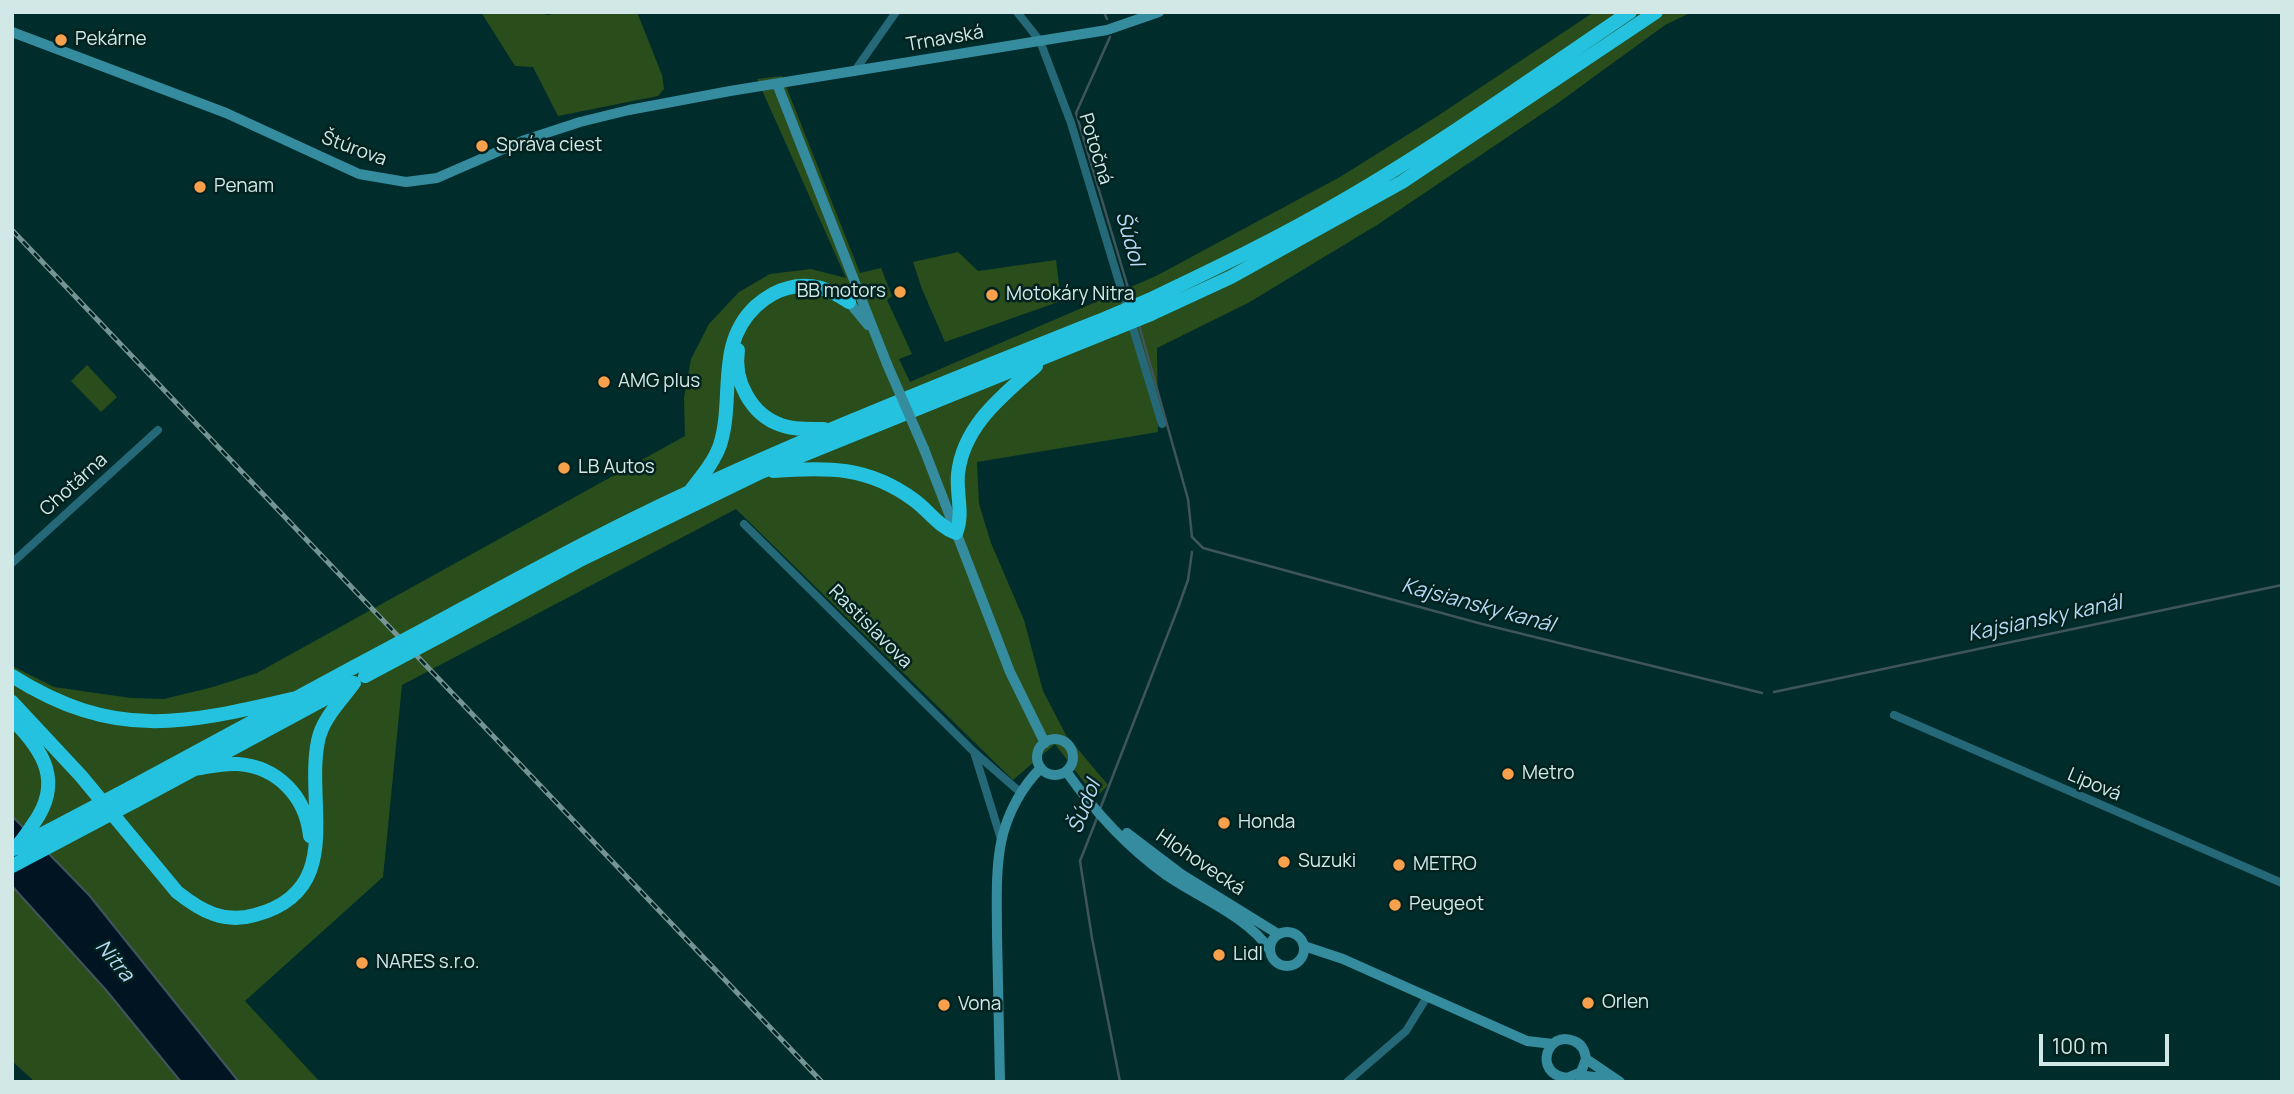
<!DOCTYPE html>
<html>
<head>
<meta charset="utf-8">
<style>
	body { margin:0 }
	#map { position:relative; width:2294px; height:1094px; overflow:hidden; background:#002d2b; font-family:Manrope,sans-serif }
	canvas { display:block }
	.frame { position:absolute; inset:0; border:14px solid #d2e8e6; pointer-events:none }
	.scale { position:absolute; left:2039px; top:1034px; width:130px; height:32px; box-sizing:border-box; border:4px solid #d2e8e6; border-top:0; padding-left:9px; font-size:21px; line-height:24px; white-space:nowrap; color:#d2e8e6; -webkit-text-stroke:5px #022220; paint-order:stroke }
</style>
</head>
<body>
<div id="map">
<canvas width="2294" height="1094"></canvas>
<div class="frame"></div>
<div class="scale">100 m</div>
</div>
<script>
const g = document.querySelector('canvas').getContext('2d');
g.lineJoin = 'round';
function fill(path, color) {
  g.fillStyle = color;
  g.fill(path, 'evenodd');
}
function stroke(path, color, width, dash) {
  g.strokeStyle = color;
  g.lineWidth = width;
  g.lineCap = dash ? 'butt' : 'round';
  g.setLineDash(dash || []);
  g.stroke(path);
}
function write(font, color, halo, rows, align = 'center') {
  g.font = font + ' Manrope,sans-serif';
  g.lineWidth = 5;
  g.setLineDash([]);
  g.textBaseline = 'middle';
  g.strokeStyle = halo;
  g.fillStyle = color;
  for (const [text, x, y, turn = 0] of rows) {
    g.save();
    g.translate(x, y);
    g.rotate((+turn || 0) * Math.PI / 180);
    g.textAlign = isNaN(turn) ? turn : align;
    if (halo) g.strokeText(text, 0, 0);
    g.fillText(text, 0, 0);
    g.restore();
  }
}
const green = new Path2D(`
	M481 12H540L547 15 564 12H637L662 75 664 89 658 96 558 116 533 67 515 66Z
	M1594 12H1692L1665 25 1558 103 1377 225 1248 303 1157 348 1158 432 977 462 979 504 991 543 1024 620 1043 691 1066 735 1108 785 1096 798 1055 744 1013 780 736 509 402 685 383 877 245 1001 320 1082H239L89 895 12 816V666L54 687 131 698 164 699 213 687 257 673 685 436 684 398 691 359 709 324 739 292 770 274 811 269 846 278 757 79 782 76 860 273 881 268 892 296 887 300 912 354 899 359 910 382 1156 276 1340 177 1436 117Z
	M958 252 978 271 1056 260 1061 301 945 342 922 289 913 262Z
	M87 365 117 397 101 412 71 381Z
	M12 886 106 990 181 1082H35L12 1061Z`);
const water = new Path2D(`
	M12 816 89 895 239 1082H181L106 990 12 886Z`);
const stream = new Path2D(`
	M1104 12 1107 19
	M1110 37 1076 113 1132 301
	M1139 325 1188 499 1192 537 1203 548 1482 624 1762 693
	M1774 692 2282 585
	M1100 809 1178 608 1188 580 1192 552
	M1097 818 1080 861 1092 938 1120 1082`);
const street = new Path2D(`
	M1017 12 1040 41 1071 123 1162 424
	M854 72 896 12
	M744 524 974 752 1021 793
	M12 563 158 430
	M1894 715 2282 883
	M975 755 1001 839
	M1347 1082 1406 1031 1427 997`);
const secondary = new Path2D(`
	M12 32 226 113 359 174 406 182 437 178 522 141 580 122 629 110 730 91 1107 30 1159 12
	M777 84 887 364
	M852 297 849 302 868 325
	M924 449 1010 672 1045 743
	M1037 757a18 18 0 1 1 36 0a18 18 0 1 1-36 0Z
	M1066 771C1094 811 1127 847 1166 875 1198 897 1248 917 1269 949
	M1127 833 1181 874 1278 934
	M1270 949a17 17 0 1 1 34 0a17 17 0 1 1-34 0Z
	M1304 946 1343 959 1527 1041 1553 1044
	M1586 1059 1581 1072 1567 1078C1532 1074 1547 1029 1574 1041 1582 1044 1585 1051 1586 1059L1620 1082
	M1577 1075 1612 1079
	M1000 1082C999 1033 998 984 997 935 997 904 995 869 1002 838 1008 813 1022 786 1041 768`);
const highway = new Path2D(`
	M1149 300C1214 269 1279 238 1342 201 1441 144 1535 76 1630 12
	M1151 314 1231 277 1402 182 1656 12
	M738 350C733 380 751 415 781 425 794 430 810 429 824 429
	M773 471C827 467 868 466 914 500 929 511 938 526 956 533 964 514 956 494 958 474 963 426 1002 396 1036 366
	M691 490C702 476 714 462 720 445 735 398 715 344 756 306 765 298 775 291 788 288 811 282 830 289 849 302
	M427 628C497 590 567 551 639 516 792 442 951 380 1109 317
	M440 636 578 561 761 472 1114 329
	M12 676C115 741 185 724 296 698
	M12 702 81 776 177 892C201 911 224 924 255 915 346 891 305 805 318 741 322 719 341 701 354 683
	M12 719C44 751 63 782 34 823 28 832 22 842 14 849
	M194 769C208 767 223 763 238 764 278 767 306 797 310 836
	M130 788 354 667
	M135 801 352 684`);
const rail = new Path2D(`
	M12 230 822 1082`);
const secondaryBridge = new Path2D(`
	M887 364 924 449`);
const highwayBridge = new Path2D(`
	M1109 317 1149 300
	M1114 329 1151 314
	M354 667 427 628
	M365 676 440 636
	M16 848 130 788
	M12 866 135 801`);
const markers = [
	[61,40,7,"#f9a04c"],
	[482,146,7,"#f9a04c"],
	[200,187,7,"#f9a04c"],
	[900,292,7,"#f9a04c"],
	[992,295,7,"#f9a04c"],
	[604,382,7,"#f9a04c"],
	[564,468,7,"#f9a04c"],
	[1508,774,7,"#f9a04c"],
	[1224,823,7,"#f9a04c"],
	[1284,862,7,"#f9a04c"],
	[1399,865,7,"#f9a04c"],
	[1395,905,7,"#f9a04c"],
	[1219,955,7,"#f9a04c"],
	[362,963,7,"#f9a04c"],
	[1588,1003,7,"#f9a04c"],
	[944,1005,7,"#f9a04c"]
];
const streetNames = [
	["Trnavská",945,39,-10],
	["Štúrova",354,149,20],
	["Potočná",1095,149,73],
	["Chotárna",74,485,-42],
	["Rastislavova",870,627,45],
	["Lipová",2094,785,23],
	["Hlohovecká",1200,863,34]
];
const poiNames = [
	["Pekárne",75,40],
	["Správa ciest",496,146],
	["Penam",214,187],
	["BB motors",886,292,"right"],
	["Motokáry Nitra",1006,295],
	["AMG plus",618,382],
	["LB Autos",578,468],
	["Metro",1522,774],
	["Honda",1238,823],
	["Suzuki",1298,862],
	["METRO",1413,865],
	["Peugeot",1409,905],
	["Lidl",1233,955],
	["NARES s.r.o.",376,963],
	["Orlen",1602,1003],
	["Vona",958,1005]
];
const waterNames = [
	["Šúdol",1129,239,74],
	["Kajsiansky kanál",1478,606,15],
	["Kajsiansky kanál",2045,619,-12],
	["Šúdol",1085,807,-69],
	["Nitra",114,961,50]
];
fill(green, '#2a4d1c');
fill(water, '#011421');
stroke(water, '#40545c', 2);
stroke(stream, '#40545c', 2.5);
stroke(street, '#256978', 8);
stroke(secondary, '#368c9f', 10);
stroke(highway, '#25c2df', 14);
stroke(rail, '#749593', 5);
stroke(rail, '#022220', 2.5, [8]);
stroke(secondaryBridge, '#368c9f', 10);
stroke(highwayBridge, '#25c2df', 14);
for (const [x, y, r, color] of markers) {
  const dot = new Path2D();
  dot.arc(x, y, r, 0, 2 * Math.PI);
  g.fillStyle = color;
  g.fill(dot);
  stroke(dot, '#022220', 2.5);
}
write('19px', '#d2e8e6', '#022220', streetNames);
write('19px', '#d2e8e6', '#022220', poiNames, 'left');
write('italic 21px', '#b7d9f3', '#022220', waterNames);
</script>
</body>
</html>
